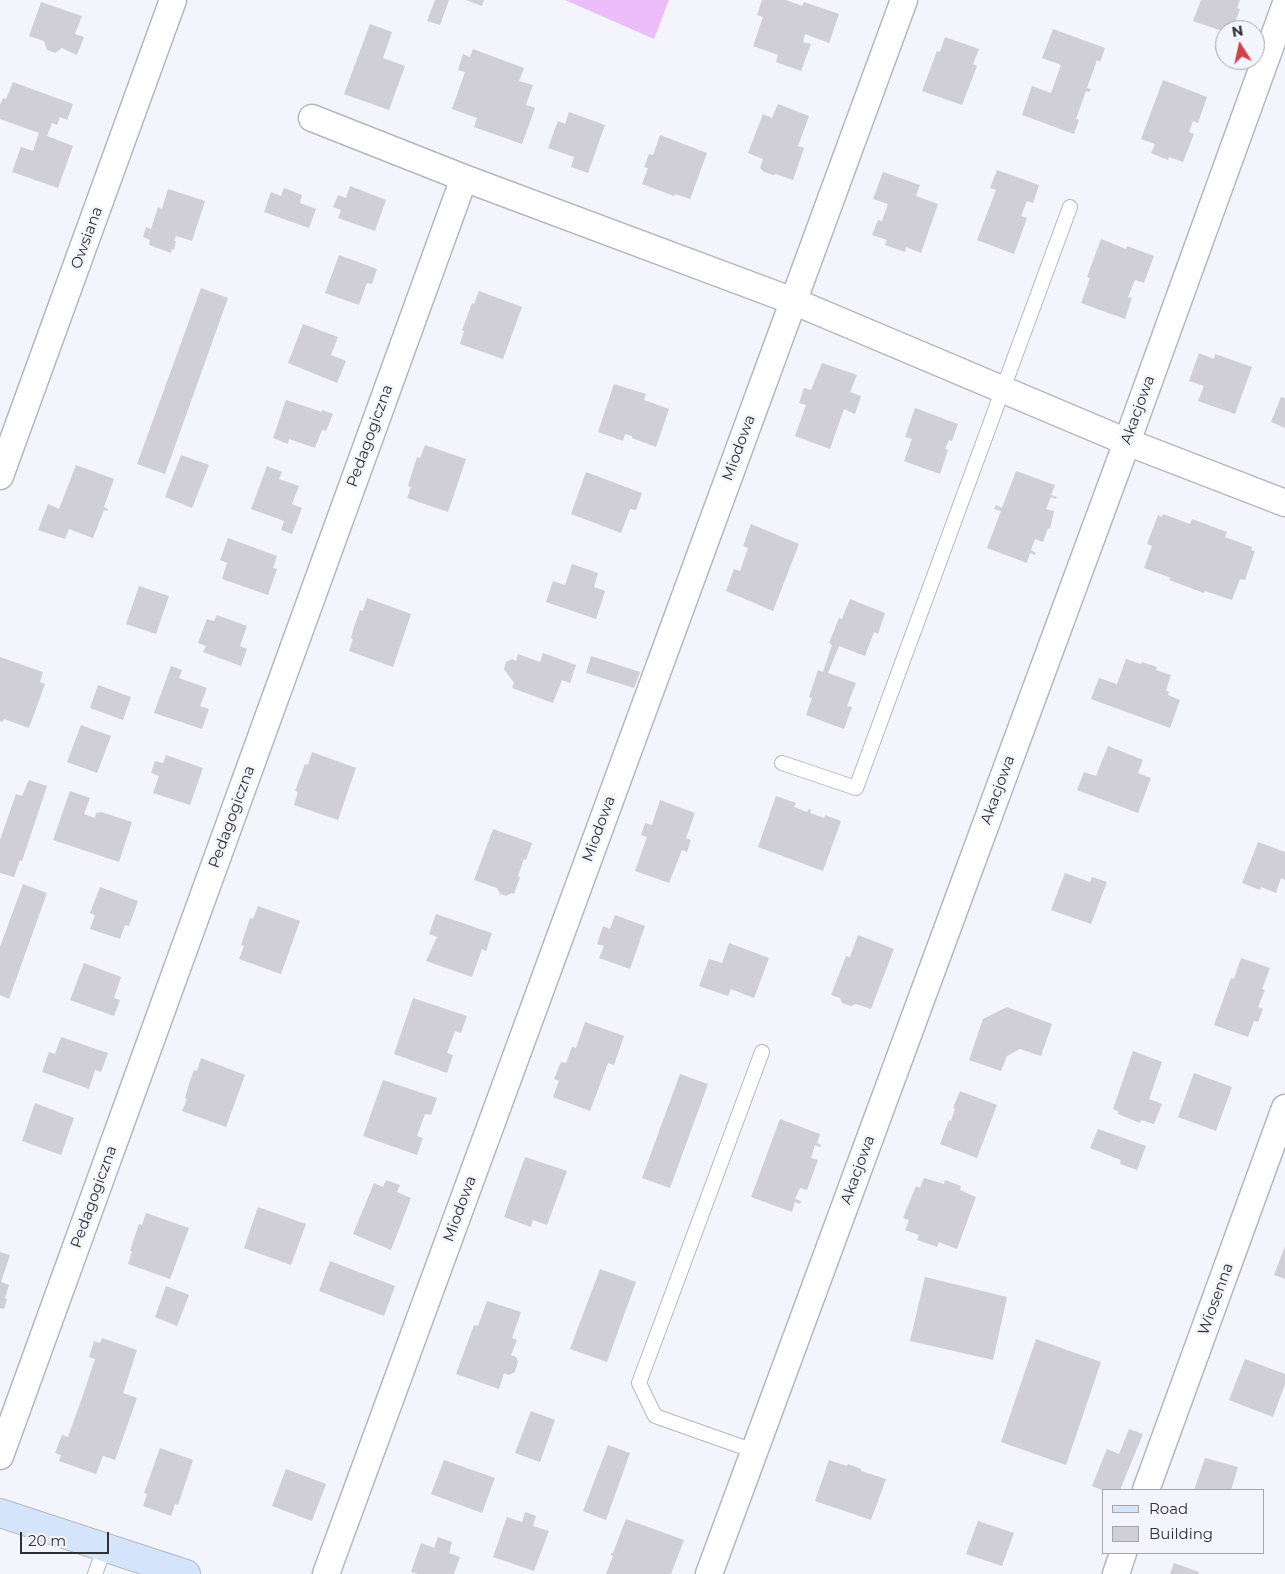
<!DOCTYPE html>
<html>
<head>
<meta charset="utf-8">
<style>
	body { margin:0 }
	#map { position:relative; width:1285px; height:1574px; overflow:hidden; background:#f3f4fc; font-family:Montserrat,sans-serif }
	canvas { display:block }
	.legend { position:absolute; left:1102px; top:1489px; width:162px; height:65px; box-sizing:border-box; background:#f3f4fc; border:1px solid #a5a6ac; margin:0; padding:6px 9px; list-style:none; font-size:15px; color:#2f3033 }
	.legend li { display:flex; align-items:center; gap:10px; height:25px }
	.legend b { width:25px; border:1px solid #a5a6ac }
	.north { position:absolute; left:1215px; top:20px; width:50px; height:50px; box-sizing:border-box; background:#f3f4fc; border:1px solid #a5a6ac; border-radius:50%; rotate:350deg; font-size:14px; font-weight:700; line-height:20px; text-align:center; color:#2f3033 }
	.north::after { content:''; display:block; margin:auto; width:18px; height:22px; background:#d14148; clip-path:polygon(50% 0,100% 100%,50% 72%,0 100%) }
	.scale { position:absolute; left:20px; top:1532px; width:89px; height:22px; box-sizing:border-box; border:2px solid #2f3033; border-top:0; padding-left:6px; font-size:15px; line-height:18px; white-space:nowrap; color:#2f3033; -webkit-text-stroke:4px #f3f4fc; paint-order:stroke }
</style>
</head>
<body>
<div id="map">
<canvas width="1285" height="1574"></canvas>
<ul class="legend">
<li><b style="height:6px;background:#d4e4fb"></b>Road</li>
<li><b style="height:14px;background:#d0ced6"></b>Building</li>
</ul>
<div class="north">N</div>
<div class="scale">20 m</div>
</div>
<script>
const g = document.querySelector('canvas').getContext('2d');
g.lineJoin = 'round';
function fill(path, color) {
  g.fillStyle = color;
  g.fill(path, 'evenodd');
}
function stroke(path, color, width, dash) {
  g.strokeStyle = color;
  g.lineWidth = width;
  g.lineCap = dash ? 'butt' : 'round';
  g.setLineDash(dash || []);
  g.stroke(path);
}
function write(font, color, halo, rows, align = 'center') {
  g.font = font + ' Montserrat,sans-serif';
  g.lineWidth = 5;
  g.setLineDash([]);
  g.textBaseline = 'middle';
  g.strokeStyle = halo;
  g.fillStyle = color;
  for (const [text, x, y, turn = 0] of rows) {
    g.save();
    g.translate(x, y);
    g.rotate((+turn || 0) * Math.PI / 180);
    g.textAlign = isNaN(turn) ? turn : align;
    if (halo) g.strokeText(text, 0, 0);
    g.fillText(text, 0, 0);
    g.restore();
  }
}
const green = new Path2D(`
	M565 0H669L654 39Z`);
const building = new Path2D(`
	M435 0H449L440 25 427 21Z
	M466 0H484L482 6Z
	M762 0H786L802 6 804 2 839 14 829 43 805 34 803 42 811 44 801 71 776 62 778 55 753 46 763 17 757 15Z
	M1201 0H1240L1237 8 1240 9 1232 30H1225V32L1193 21Z
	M41 2 82 16 75 34 84 37 77 55 62 48 55 53 47 50 44 41 29 36Z
	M370 24 392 32 383 58 405 66 389 110 344 94Z
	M1053 29 1105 48 1100 62 1097 60 1087 88 1091 89 1089 92 1086 91 1076 119 1079 120 1074 134 1022 115 1032 86 1051 93 1061 65 1042 58Z
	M945 37 979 49 973 64 977 66 962 105 922 91 937 51 940 52Z
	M473 49 524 68 519 81 533 85 526 105 535 108 522 144 474 127 477 118 452 109 465 72 458 70 463 54 470 57Z
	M1163 80 1207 97 1198 123 1193 121 1189 132 1194 134 1183 162 1169 157 1168 160 1151 153 1155 144 1141 139Z
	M13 82 73 104 67 120 60 117 57 125 52 123 47 136 73 146 58 188 12 172 21 147 33 151 39 133 0 119V105L3 98 6 99Z
	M778 104 809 116 798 146 804 148 793 180 776 174 773 175 764 172 760 168 763 159 748 153 763 114 772 118Z
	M569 112 605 125 588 173 571 167 574 157 548 148 558 121 565 124Z
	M660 135 707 153 690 199 675 194 674 196 642 184 648 168 644 167 649 154 653 155Z
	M997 170 1039 185 1033 203 1027 201 1021 216 1027 218 1014 254 977 240 996 190 990 188Z
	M883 172 920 185 916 196 938 204 921 253 906 247 905 252 885 245 887 240 872 235 878 220 882 221 888 204 873 199Z
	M350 186 386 200 375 231 338 218 341 210 333 207 338 195 346 198Z
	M284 188 302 195 300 203 316 209 309 228 264 212 271 192 281 196Z
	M168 189 205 201 192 241 176 236 174 241H176L174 250 172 249 171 253 149 245 150 240 143 237 146 227 151 229 158 207 162 209Z
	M1101 239 1126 249 1127 246 1154 256 1144 283 1135 280 1128 297 1132 298 1125 319 1081 303 1090 278 1087 277Z
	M339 255 377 269 372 284 367 283 359 305 325 293Z
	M201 288 228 298 165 474 137 464Z
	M479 291 522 307 503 359 460 344 464 331 462 330 472 303 474 304Z
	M303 324 338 337 331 355 346 361 337 383 288 363Z
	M1199 353 1214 359 1215 354 1252 367 1235 414 1198 401 1204 386 1189 381Z
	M822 363 857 375 850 392 861 396 855 414 844 409 830 449 795 436 806 405 799 403 804 388 811 390Z
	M614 384 646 394 644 400 669 409 656 447 632 438V436L625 434 623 441 598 432Z
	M1281 397 1285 398V428L1271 422Z
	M286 400 322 412V410L333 414 326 431 322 430 315 448 289 439 288 444 273 438Z
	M915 408 958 424 952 441 949 440 945 449 948 450 940 474 904 461 912 439 905 437Z
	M425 445 466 459 448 512 407 498 411 487 408 486 417 457 420 458Z
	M181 455 209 465 192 508 165 497Z
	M76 465 114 479 104 507 108 509 107 511 104 510 93 538 69 529 65 539 38 530 48 504 59 509Z
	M267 466 282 472 279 479 299 486 292 504 302 508 292 534 281 530 284 521 251 509Z
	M1016 471 1055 485 1051 495 1057 497 1056 499 1051 497 1046 509 1054 511 1050 529 1048 528 1043 542 1035 539 1031 550 1036 553 1035 555 1030 553 1027 563 987 548 1001 511 994 509 996 505 1002 508Z
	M586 472 642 493 636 510 630 509 621 533 571 514Z
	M1163 514 1190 524 1192 519 1227 532 1225 537 1252 547 1251 550 1255 551 1245 580 1240 579 1232 600 1205 591 1204 593 1169 580 1171 578 1144 568 1152 546 1147 544 1158 515 1162 517Z
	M751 524 799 544 773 611 726 591 734 569 740 571 748 548 743 546Z
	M228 538 277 556 273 568 277 569 268 595 222 579 227 563 220 560Z
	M572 564 598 573 594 587 605 591 596 619 546 602 553 581 565 585Z
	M139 586 169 596 156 634 126 624Z
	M367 598 411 614 393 667 349 651 353 639 351 638 355 624 360 610 363 611Z
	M850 599 885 613 878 634 874 632 865 656 839 646 828 673 856 683 847 706 852 707 844 729 806 715 812 698 809 697 818 670 823 672 832 645 829 643 839 618 842 619Z
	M217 615 247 626 240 646 247 649 241 666 203 652 206 646 198 643 207 619 214 621Z
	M543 653 576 665 570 683 562 680 553 703 512 688 514 683 504 669 506 662 512 659 516 661 518 654 540 662Z
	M591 656 640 672 634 688 586 673Z
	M0 657 43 672 40 682 45 684 29 728 4 719 2 722 0 721Z
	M1126 659 1141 664 1142 662 1157 667 1156 670 1171 675 1166 690 1169 692 1168 695 1180 700 1170 728 1091 699 1099 678 1117 684Z
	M171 666 182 670 179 678 207 688 200 706 209 709 202 729 154 713Z
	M98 685 131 697 123 720 90 708Z
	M81 725 111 736 97 773 67 762Z
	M1108 746 1143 760 1138 773 1151 778 1138 813 1077 790 1084 772 1096 776Z
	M312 752 356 768 338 820 294 805 298 792 295 791 305 764 308 765Z
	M166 755 203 768 190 805 153 793 159 776 151 773 155 761 163 763Z
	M29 780 47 786 22 861 20 860 14 877 0 873V840L16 794 22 796Z
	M70 791 90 798 84 814 95 818 96 813 101 812 132 822 119 862 53 840Z
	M776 796 796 803 794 807 807 812 809 809 811 810 810 813 824 818 825 815 841 821 823 871 758 847Z
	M660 800 695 813 686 838 691 840 687 852 682 850 669 883 635 871 647 837 641 835 645 823 652 825Z
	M493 829 532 843 526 860 524 859 518 876 520 877 514 894 512 893 506 896 500 894 497 888 474 880Z
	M1258 842 1285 852V880L1281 878 1276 893 1261 887 1260 890 1242 883Z
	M1065 873 1090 882 1092 877 1107 882 1091 924 1051 910Z
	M23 884 47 893 9 999 0 995V947Z
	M100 887 138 901 129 926 125 925 120 939 90 929 95 915 90 913Z
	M258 906 300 921 281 974 239 959 244 946 241 945 250 918 253 919Z
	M436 914 492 933 486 951 482 949 472 977 426 961 437 937 429 934Z
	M615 915 645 926 630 969 599 958 604 946 597 944 603 926 610 929Z
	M858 935 894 949 871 1009 856 1004 851 1006 842 1003 840 998 831 995 846 956 850 957Z
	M729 943 769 958 754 998 731 989 728 996 699 986 709 959 722 963Z
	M1241 958 1270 968 1262 989 1265 990 1258 1007 1263 1009 1258 1022 1254 1021 1248 1037 1214 1025 1231 978 1234 979Z
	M84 963 121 977 114 998 120 1000 114 1016 70 1000Z
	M413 998 467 1016 461 1033 455 1031 447 1053 453 1055 447 1073 394 1054Z
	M1007 1007 1052 1024 1041 1056 1020 1049 1007 1056 1001 1071 969 1060 983 1019Z
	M585 1022 624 1036 614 1065 608 1063 590 1111 553 1097 559 1081 554 1079 561 1062 566 1063 572 1047 576 1048Z
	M61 1037 108 1053 101 1072 95 1070 89 1089 42 1072 49 1052 55 1054Z
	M1133 1051 1162 1062 1149 1099 1162 1104 1154 1124 1141 1120 1140 1123 1118 1114V1111L1113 1109Z
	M201 1058 245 1075 226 1127 182 1111 187 1099 185 1098 189 1084 194 1070 197 1071Z
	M1194 1073 1232 1087 1216 1131 1178 1117Z
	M680 1074 708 1084 670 1188 642 1178Z
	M383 1080 437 1098 431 1115 425 1114 417 1136 423 1138 417 1155 363 1136Z
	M960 1091 997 1105 977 1158 940 1144 949 1120 951 1121 955 1109 953 1108Z
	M35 1103 74 1118 61 1155 22 1141Z
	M780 1119 820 1134 817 1143 821 1145 820 1147 815 1145 811 1158 818 1160 807 1190 800 1188 795 1199 801 1201 800 1204 795 1202 792 1212 751 1197Z
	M1098 1129 1146 1146 1137 1170 1120 1164 1121 1160 1090 1148Z
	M525 1157 567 1171 547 1225 533 1220 531 1227 504 1217Z
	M924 1178 944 1184 945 1180 961 1186 960 1190 976 1197 957 1249 939 1242 937 1247 917 1240 919 1235 905 1230 909 1220 903 1218 916 1186 920 1188Z
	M386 1180 400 1185 397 1192 411 1198 391 1250 353 1234 374 1183 383 1187Z
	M258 1207 306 1224 291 1265 244 1248Z
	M146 1213 189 1228 170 1279 128 1264 132 1251H130L139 1224 142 1225Z
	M1285 1246V1279L1274 1275Z
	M0 1252 10 1255 1 1282 9 1285 5 1298 7 1299 4 1309 0 1308Z
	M330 1261 395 1286 384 1316 319 1291Z
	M600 1269 636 1282 607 1362 570 1349Z
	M925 1277 1007 1297 993 1360 910 1341Z
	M166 1286 189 1295 177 1326 155 1317Z
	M487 1301 521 1312 512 1338 517 1340 511 1355 516 1357 518 1362 515 1372 509 1375 504 1373 499 1389 456 1374 474 1325 478 1326Z
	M102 1338 137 1350 123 1393 137 1398 115 1460 103 1456 96 1474 59 1461 61 1455 55 1453 62 1435 68 1437 82 1398 95 1359 89 1357 94 1341 100 1343Z
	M1036 1339 1101 1362 1066 1465 1001 1442Z
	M1245 1359 1285 1374V1384L1273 1417 1229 1400Z
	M531 1411 555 1420 540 1462 515 1453Z
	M1129 1429 1143 1434 1120 1490 1104 1491 1092 1486 1107 1449 1119 1454Z
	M608 1445 630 1453 606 1520 583 1511Z
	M160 1448 193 1460 178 1505 175 1504 171 1516 143 1506 147 1494 144 1493Z
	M1205 1458 1238 1467 1231 1490H1194Z
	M444 1460 495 1478 482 1513 431 1494Z
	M829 1460 847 1466 848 1464 861 1469V1471L886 1479 871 1520 815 1501Z
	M286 1469 326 1484 312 1521 272 1506Z
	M525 1512 536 1516 533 1526 549 1531 534 1571 493 1557 507 1517 522 1522Z
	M626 1519 684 1540 671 1574H606L613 1556 611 1555V1553H613Z
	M978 1521 1014 1533 1002 1566 966 1554Z
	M438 1537 452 1542 449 1553 460 1557 454 1574H418L411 1572 421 1543 434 1548Z
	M1174 1563 1199 1572V1574H1170Z`);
const service = new Path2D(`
	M782 763 856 788 1070 207
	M754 1451 655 1416 639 1383 762 1052
	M95 1574 105 1547`);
const minor = new Path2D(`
	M312 118 464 178 793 301 1127 442 1285 503
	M0 476 173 0
	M0 1456 464 178
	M1146 1490 1285 1108
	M326 1574 904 0
	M709 1574 1127 442 1285 6
	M1116 1574 1123 1553`);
const secondary = new Path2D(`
	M0 1513 186 1574`);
const streetNames = [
	["Owsiana",87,238,-70],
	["Akacjowa",1138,410,-70],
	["Pedagogiczna",370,436,-70],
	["Miodowa",739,448,-70],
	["Akacjowa",998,790,-70],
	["Pedagogiczna",232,817,-70],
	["Miodowa",599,829,-70],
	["Akacjowa",858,1170,-70],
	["Pedagogiczna",94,1197,-70],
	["Miodowa",460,1209,-70],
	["Wiosenna",1216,1299,-70]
];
fill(green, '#edbdf9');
fill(building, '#d0ced6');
stroke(service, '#b5b7be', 16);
stroke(minor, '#b5b7be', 29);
stroke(secondary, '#b5b7be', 30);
stroke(service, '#fff', 14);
stroke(minor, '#fff', 26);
stroke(secondary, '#d4e4fb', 28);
write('15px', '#2f3033', '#f3f4fc', streetNames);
</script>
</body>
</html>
